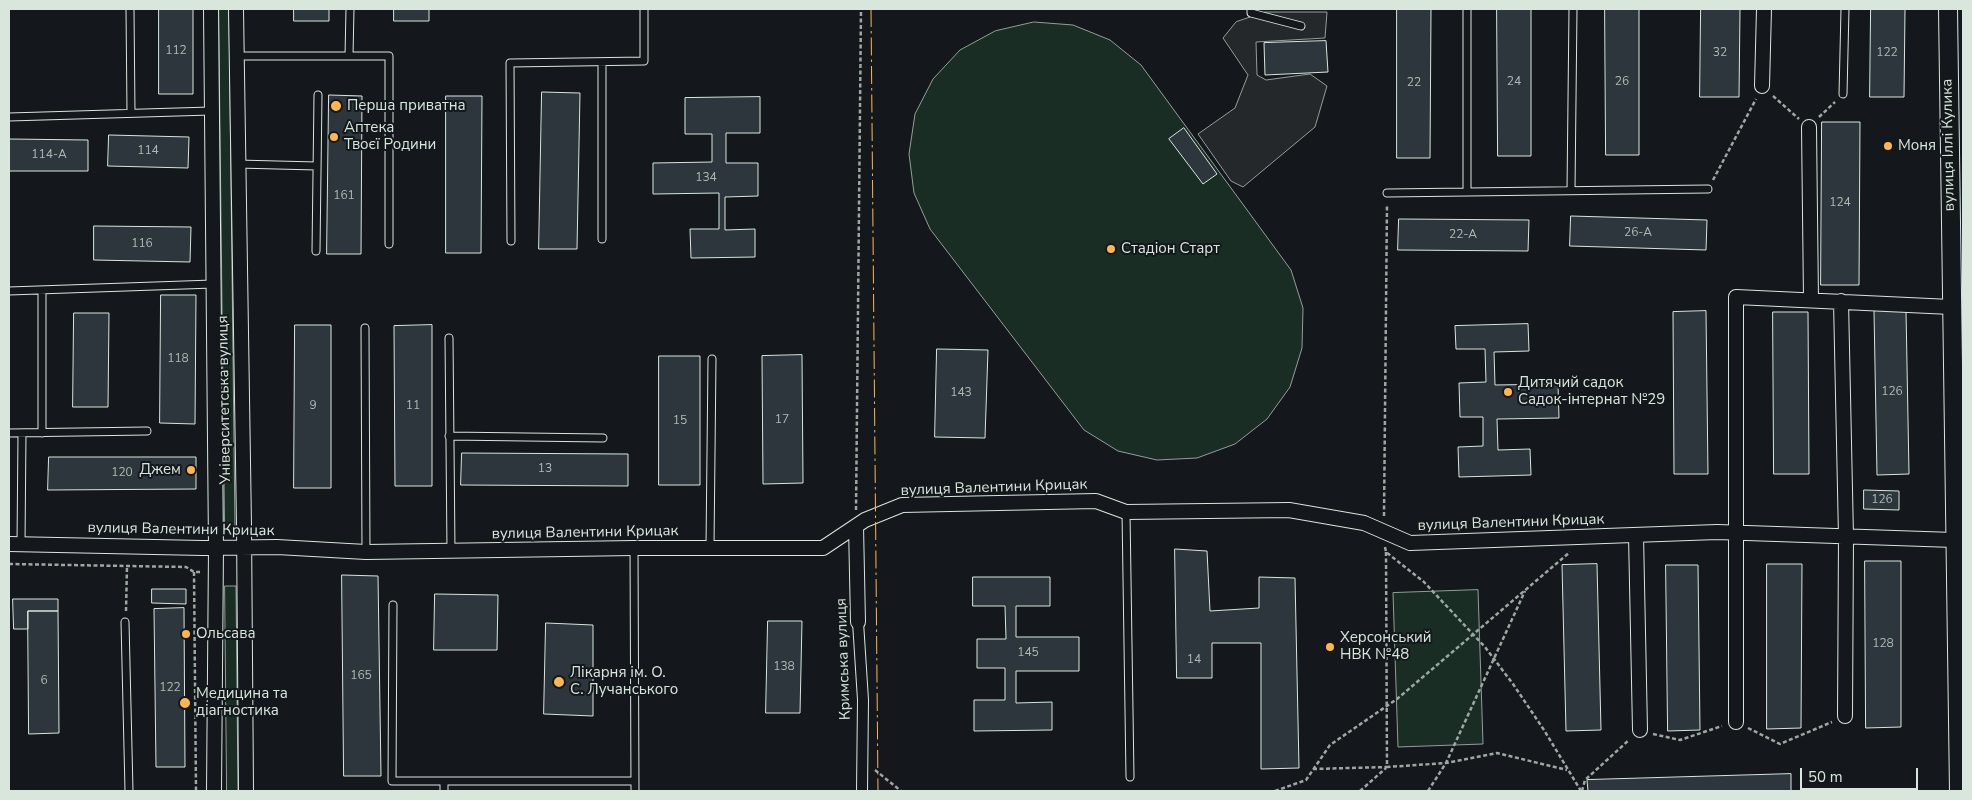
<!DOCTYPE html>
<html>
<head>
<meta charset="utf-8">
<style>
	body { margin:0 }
	#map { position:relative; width:1972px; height:800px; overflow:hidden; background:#14181c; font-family:"Nunito Sans",sans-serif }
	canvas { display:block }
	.frame { position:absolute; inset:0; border:10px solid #d8e6dc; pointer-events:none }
	.scale { position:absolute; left:1800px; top:768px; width:118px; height:22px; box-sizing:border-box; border:2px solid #d8e6dc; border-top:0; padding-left:6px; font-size:15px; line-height:18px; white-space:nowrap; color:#d8e6dc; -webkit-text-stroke:4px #14181c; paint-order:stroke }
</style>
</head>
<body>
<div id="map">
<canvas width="1972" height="800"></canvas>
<div class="frame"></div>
<div class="scale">50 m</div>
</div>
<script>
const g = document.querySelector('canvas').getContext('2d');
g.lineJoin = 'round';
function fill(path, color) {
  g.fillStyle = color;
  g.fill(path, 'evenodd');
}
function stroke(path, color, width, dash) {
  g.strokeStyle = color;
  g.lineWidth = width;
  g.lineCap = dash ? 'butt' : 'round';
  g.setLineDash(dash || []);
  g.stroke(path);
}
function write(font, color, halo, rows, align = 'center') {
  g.font = font + ' "Nunito Sans",sans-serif';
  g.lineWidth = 4;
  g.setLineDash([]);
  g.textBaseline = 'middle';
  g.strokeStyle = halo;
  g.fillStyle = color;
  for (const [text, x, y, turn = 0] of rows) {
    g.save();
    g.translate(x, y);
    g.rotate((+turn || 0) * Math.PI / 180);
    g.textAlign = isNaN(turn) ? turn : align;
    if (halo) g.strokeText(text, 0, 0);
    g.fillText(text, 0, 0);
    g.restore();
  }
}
const green = new Path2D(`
	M219 9H229L235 529 225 530Z
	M1034 22 1073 25 1110 40 1141 65 1291 270 1303 308 1302 348 1290 387 1267 419 1235 444 1197 458 1157 460 1118 451 1084 430 930 229 914 193 909 154 915 114 933 79 960 50 995 31Z
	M225 586H236L238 791H227Z
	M1478 590 1483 744 1398 747 1393 593Z`);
const parking = new Path2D(`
	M1265 12H1327L1325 38 1256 42 1257 75 1266 80 1310 74 1327 86 1315 127 1243 187 1231 181 1198 134 1235 108 1248 75 1223 38 1236 22Z`);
const building = new Path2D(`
	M159 9H193V94H159Z
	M294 9H329V21H294Z
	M394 9H429V21H394Z
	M1397 9H1431L1430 158H1397Z
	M1497 9H1531V156H1498Z
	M1605 9H1639V155H1606Z
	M1701 9H1740L1739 97H1700Z
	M1871 9H1905L1904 97H1870Z
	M1326 41 1328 72 1265 75 1264 43Z
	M542 92 580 93 577 249H539Z
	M329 95 362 96 361 254H327Z
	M446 96H482L481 253H446Z
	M760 97V133H726V163H758V196L725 197V230L755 229V257L691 258 690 229H719V193L653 194V163L712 162V134H685V98Z
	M1822 122H1860L1859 285H1821Z
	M1184 128 1217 174 1203 184 1169 139Z
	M109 135 189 137 188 168 108 166Z
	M9 139 88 140V171H9Z
	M1571 216 1707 220 1706 250 1570 246Z
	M1399 219 1529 220 1528 251 1398 250Z
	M94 226 191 227 190 262 94 260Z
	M161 295H196L195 424 160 423Z
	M1906 310 1909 474 1877 475 1874 311Z
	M1706 311 1708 474H1674L1673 312Z
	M1773 312H1808L1809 474H1774Z
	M74 313H109L108 407H73Z
	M1528 324 1529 351 1494 352 1495 385 1558 384 1559 418 1497 419 1498 450 1530 449 1531 475 1459 477 1458 447 1483 446V417H1460L1459 383 1486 382 1485 349H1456L1455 326Z
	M295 325H331V488H294Z
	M432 325V486H395L394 326Z
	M937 349 988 350 985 438 935 437Z
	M802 355 803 483 763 484 762 356Z
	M659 356H700V485H659Z
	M462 453 628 454V486L461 485Z
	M49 457H196V489L48 490Z
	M1864 490 1899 491V510L1864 509Z
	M1175 549 1207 551 1210 611 1259 608V577L1295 578 1299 768 1261 769V643H1212V678H1177Z
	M1865 561H1901V727L1866 728Z
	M1597 564 1601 730 1566 731 1562 565Z
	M1767 564H1802L1801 728 1767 729Z
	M1666 565H1698L1700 730 1668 731Z
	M342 575 378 576 381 776H344Z
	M973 577H1050V606H1016V637H1079V671H1016V703L1052 702V730L974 731V700H1005V668H977V639H1006L1005 606H973Z
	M152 589H186V604L152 603Z
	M435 594 498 595 497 650H434Z
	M13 599H58V611H28V629H14Z
	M184 608 185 767H156L154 609Z
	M28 611H58L59 733 29 734Z
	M768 621H802L800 713H766Z
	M546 623 593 625V716L544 714Z
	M1791 774V791H1588L1587 780Z`);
const path = new Path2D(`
	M1773 96 1799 119
	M1819 117 1835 102
	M1713 180 1756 99
	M856 510 861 9
	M1384 516 1387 204
	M1385 547 1386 552 1424 582 1485 647 1513 684 1544 730 1581 791
	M1386 552 1387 767 1446 763 1497 753 1567 770
	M9 564 186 567 194 572H201
	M194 572 196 791
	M126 611 127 566
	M1748 728 1780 744 1832 722
	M1653 734 1680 740 1722 726
	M1313 769 1387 767
	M875 770 901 791
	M1275 791 1306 780 1330 745 1397 699 1570 552
	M1360 791 1386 768
	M1428 791 1446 763 1525 591
	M1582 791 1585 780 1629 740`);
const service = new Path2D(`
	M130 9 131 113
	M1251 9V13L1301 26
	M236 56H349L350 9
	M349 56H389V244
	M602 62V239
	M1843 94 1845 9
	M9 117 211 111
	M237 164 317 166
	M1571 190 1573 9
	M1467 192V9
	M1387 193 1708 189
	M511 241 510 63 644 61V9
	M316 251 318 95
	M42 290V433
	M9 291 213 284
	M365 328 366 552
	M449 338 451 551
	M9 433 147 431
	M449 436 603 438
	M1126 512 1130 777
	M21 544 22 433
	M710 547 712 359
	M634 548 635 791
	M393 605 392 781H444
	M125 622 129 791
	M444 791V781H635`);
const pedestrian = new Path2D(`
	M858 622 863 700 862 791`);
const minor = new Path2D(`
	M211 9 216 548 214 791
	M236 9 244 526 246 791
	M1762 86 1764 9
	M1809 127 1811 300
	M1841 301 1846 537 1845 716
	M856 526 858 622
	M1636 535 1640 730
	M9 544 203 548 277 547 366 552 634 548H823L865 520 902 505 1096 501 1126 512 1289 510 1364 523 1410 543 1717 532 1954 540
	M1736 722V297L1951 307`);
const tertiary = new Path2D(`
	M1948 9 1959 791`);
const power = new Path2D(`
	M871 9 878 791`);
const markers = [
	[336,106,6,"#ffb74d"],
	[334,137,5,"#ffb74d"],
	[1888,146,5,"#ffb74d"],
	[1111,249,5,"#ffb74d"],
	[1508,392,5,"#ffb74d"],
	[191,470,5,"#ffb74d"],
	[186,634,5,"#ffb74d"],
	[1330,647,5,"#ffb74d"],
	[559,682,6,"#ffb74d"],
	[185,703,6,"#ffb74d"]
];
const numberNames = [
	["112",176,51],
	["32",1720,53],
	["122",1887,53],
	["24",1514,82],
	["26",1622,82],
	["22",1414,83],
	["114",148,151],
	["114-А",49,155],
	["134",706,178],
	["161",344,196],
	["124",1840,203],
	["26-А",1638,233],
	["22-А",1463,235],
	["116",142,244],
	["118",178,359],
	["126",1892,392],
	["143",961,393],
	["9",313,406],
	["11",413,406],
	["17",782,420],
	["15",680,421],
	["13",545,469],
	["120",122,473],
	["126",1882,500],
	["128",1883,644],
	["145",1028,653],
	["14",1194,660],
	["138",784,667],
	["165",361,676],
	["6",44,681],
	["122",170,688]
];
const poiNames = [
	["Перша приватна",347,106],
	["Аптека",344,128],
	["Твоєї Родини",344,145],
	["Моня",1898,146],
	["Стадіон Старт",1121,249],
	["Дитячий садок",1518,383],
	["Садок-інтернат №29",1518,400],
	["Джем",181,470,"right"],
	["Ольсава",196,634],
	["Херсонський",1340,638],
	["НВК №48",1340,655],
	["Лікарня ім. О.",570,673],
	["С. Лучанського",570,690],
	["Медицина та",196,694],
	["діагностика",196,711]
];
const streetNames = [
	["вулиця Іллі Кулика",1949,145,-91],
	["Університетська вулиця",225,400,-91],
	["вулиця Валентини Крицак",994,488,-2],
	["вулиця Валентини Крицак",1511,523,-2],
	["вулиця Валентини Крицак",181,530,1],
	["вулиця Валентини Крицак",585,533,-1],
	["Кримська вулиця",844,659,-92]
];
fill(green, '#1a2d24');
stroke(green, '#939e99', 1);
fill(parking, '#24282b');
stroke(parking, '#939e99', 1);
fill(building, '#2c363c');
stroke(building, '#d8e6dc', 1);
stroke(service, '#d8e6dc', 9);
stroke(pedestrian, '#d8e6dc', 12);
stroke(minor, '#d8e6dc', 16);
stroke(tertiary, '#d8e6dc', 20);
stroke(path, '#9da8a2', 2.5, [4, 2.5]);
stroke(service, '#14181c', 7);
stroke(pedestrian, '#14181c', 10);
stroke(minor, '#14181c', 14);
stroke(tertiary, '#14181c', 18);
stroke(power, '#ffb74d', 1, [18, 4, 2.5, 4]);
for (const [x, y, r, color] of markers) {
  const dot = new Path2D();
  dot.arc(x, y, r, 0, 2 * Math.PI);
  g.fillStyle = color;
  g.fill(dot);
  stroke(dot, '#14181c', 2);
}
write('12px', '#adbab4', null, numberNames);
write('15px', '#d8e6dc', '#14181c', poiNames, 'left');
write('15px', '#d8e6dc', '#14181c', streetNames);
</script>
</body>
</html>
